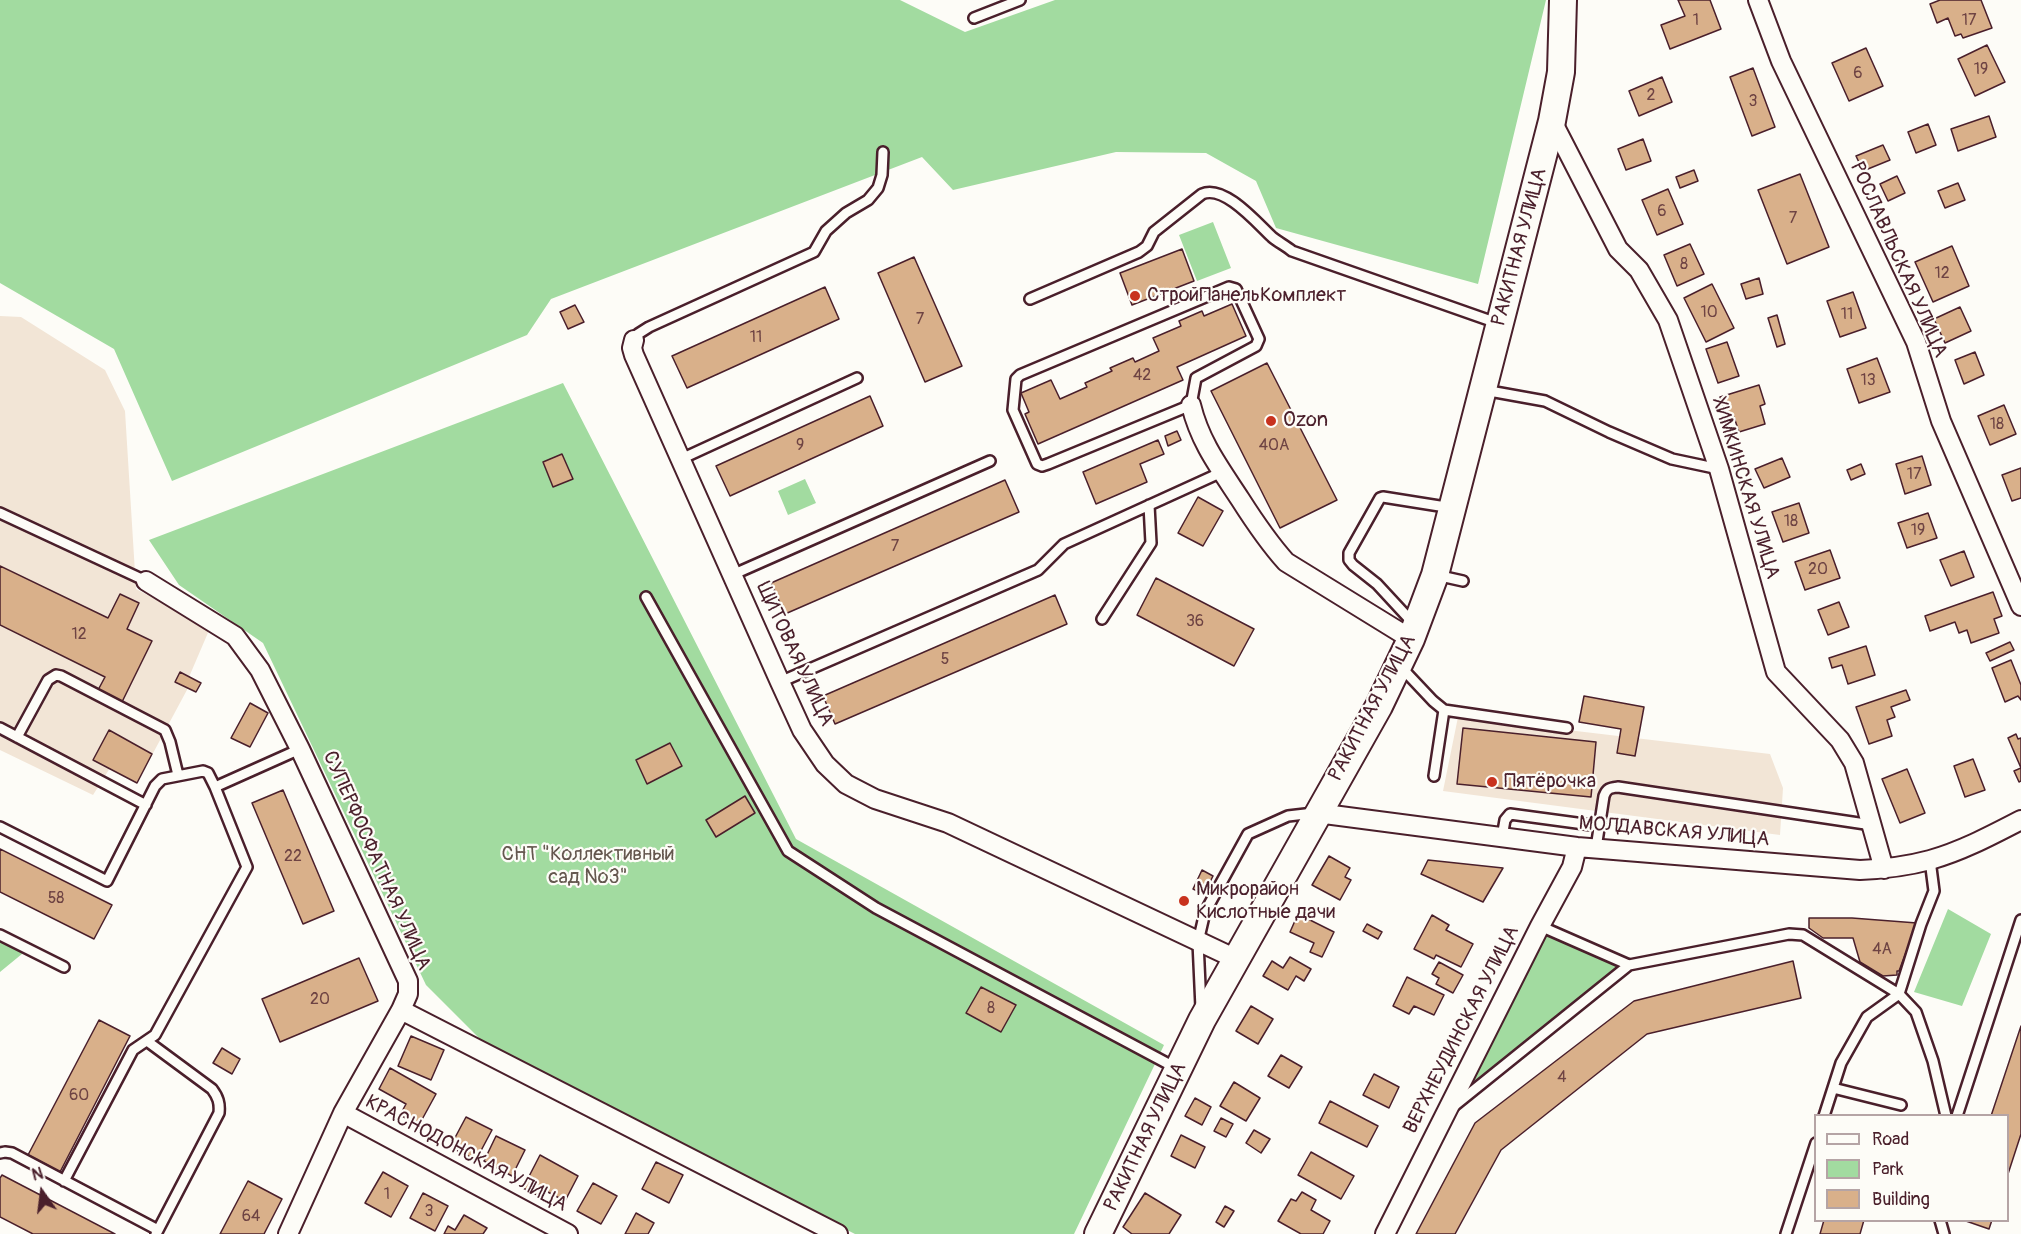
<!DOCTYPE html>
<html>
<head>
<meta charset="utf-8">
<style>
	body { margin:0 }
	#map { position:relative; width:2021px; height:1234px; overflow:hidden; background:#fdfcf7; font-family:Pangolin,sans-serif }
	canvas { display:block }
	.legend { position:absolute; left:1814px; top:1114px; width:195px; height:108px; box-sizing:border-box; background:#fdfcf7; border:2px solid #b5a4a5; margin:0; padding:8px 10px; list-style:none; font-size:18px; color:#4a1f2b }
	.legend li { display:flex; align-items:center; gap:12px; height:30px }
	.legend b { width:30px; border:2px solid #b5a4a5 }
	.north { position:absolute; left:12px; top:1162px; width:60px; height:60px; -webkit-text-stroke:4px #fdfcf7; paint-order:stroke; rotate:346deg; font-size:16px; font-weight:700; line-height:24px; text-align:center; color:#4a1f2b }
	.north::after { content:''; display:block; margin:auto; width:21px; height:27px; background:#4a1f2b; clip-path:polygon(50% 0,100% 100%,50% 72%,0 100%) }
</style>
</head>
<body>
<div id="map">
<canvas width="2021" height="1234"></canvas>
<ul class="legend">
<li><b style="height:8px;background:#fdfcf7"></b>Road</li>
<li><b style="height:16px;background:#a2dba0"></b>Park</li>
<li><b style="height:16px;background:#d9b08a"></b>Building</li>
</ul>
<div class="north">N</div>
</div>
<script>
const g = document.querySelector('canvas').getContext('2d');
g.lineJoin = 'round';
function fill(path, color) {
  g.fillStyle = color;
  g.fill(path, 'evenodd');
}
function stroke(path, color, width, dash) {
  g.strokeStyle = color;
  g.lineWidth = width;
  g.lineCap = dash ? 'butt' : 'round';
  g.setLineDash(dash || []);
  g.stroke(path);
}
function write(font, color, halo, rows, align = 'center') {
  g.font = font + ' Pangolin,sans-serif';
  g.lineWidth = 4.5;
  g.setLineDash([]);
  g.textBaseline = 'middle';
  g.strokeStyle = halo;
  g.fillStyle = color;
  for (const [text, x, y, turn = 0] of rows) {
    g.save();
    g.translate(x, y);
    g.rotate((+turn || 0) * Math.PI / 180);
    g.textAlign = isNaN(turn) ? turn : align;
    if (halo) g.strokeText(text, 0, 0);
    g.fillText(text, 0, 0);
    g.restore();
  }
}
const built = new Path2D(`
	M0 316 21 317 105 370 125 411 136 589 210 628 189 677 180 672 175 681 188 688 137 783 110 768 93 795 0 750Z
	M1458 717 1770 754 1783 788 1780 835 1443 791Z`);
const green = new Path2D(`
	M0 0H900L965 32 1055 0H1546L1478 284 1276 228 1256 181 1206 153 1116 152 953 190 922 157 551 299 527 335 172 481 114 349 0 283Z
	M1213 222 1231 268 1197 281 1179 235Z
	M563 383 796 839 1164 1045 1074 1234H855L489 1048 426 985 263 643 179 585 149 540Z
	M805 479 816 503 788 515 778 491Z
	M1948 909 1991 934 1962 1006 1914 992Z
	M1545 935 1618 967 1465 1092Z
	M0 938 28 949 0 972Z`);
const building = new Path2D(`
	M1678 0H1710L1721 29 1670 49 1661 25 1685 16Z
	M1940 0H1981L1992 28 1963 38 1961 34 1955 36 1948 18 1937 23 1930 4Z
	M1987 45 2005 82 1975 96 1958 59Z
	M1866 48 1883 86 1849 101 1832 63Z
	M1753 68 1775 127 1752 136 1730 77Z
	M1662 77 1672 102 1639 116 1629 91Z
	M1989 116 1996 137 1958 151 1951 129Z
	M1928 124 1936 145 1916 153 1908 132Z
	M1643 139 1651 161 1626 170 1618 149Z
	M1883 145 1890 160 1863 171 1856 156Z
	M1694 170 1698 181 1680 188 1676 177Z
	M1800 174 1829 247 1787 264 1758 190Z
	M1897 176 1905 193 1888 201 1880 184Z
	M1958 183 1965 200 1945 208 1938 191Z
	M1668 189 1683 224 1657 235 1642 200Z
	M1690 244 1704 274 1677 286 1664 255Z
	M1952 246 1969 286 1933 302 1915 262Z
	M1182 249 1194 281 1132 305 1120 273Z
	M914 257 962 366 925 382 878 273Z
	M1759 278 1763 294 1746 299 1741 284Z
	M1712 284 1734 328 1706 342 1684 298Z
	M825 287 839 319 687 388 672 356Z
	M1853 292 1866 328 1840 337 1827 301Z
	M1232 304 1246 336 1177 367 1183 380 1038 444 1025 414 1029 412 1021 393 1051 380 1060 399 1087 387 1085 383 1112 371 1110 368 1133 358 1135 362 1159 351 1153 338 1181 326 1179 321 1202 311 1204 316Z
	M575 305 584 322 568 329 560 312Z
	M1960 307 1971 331 1945 343 1934 319Z
	M1777 315 1785 344 1777 347 1768 318Z
	M1727 342 1739 376 1718 383 1706 349Z
	M1975 352 1984 375 1964 384 1955 360Z
	M1877 358 1890 392 1859 403 1847 369Z
	M1267 363 1337 500 1280 528 1211 391Z
	M1759 385 1765 404 1760 406 1765 424 1739 432 1734 417 1727 419 1720 397Z
	M870 396 883 426 730 496 716 466Z
	M2004 405 2016 434 1990 445 1978 416Z
	M1177 431 1181 440 1168 446 1165 436Z
	M1158 440 1164 454 1140 464 1147 482 1096 504 1083 472Z
	M562 454 573 479 553 487 543 462Z
	M1922 456 1931 485 1905 494 1896 464Z
	M1782 458 1790 477 1764 488 1755 469Z
	M1861 464 1865 474 1851 480 1847 470Z
	M2021 468V498L2012 501 2002 475Z
	M1005 480 1019 512 785 614 771 583Z
	M1198 497 1223 511 1203 546 1178 533Z
	M1799 503 1809 533 1783 542 1772 512Z
	M1928 513 1937 538 1907 548 1898 523Z
	M1830 550 1840 578 1805 590 1795 562Z
	M1964 551 1974 577 1951 586 1940 560Z
	M0 566 108 618 120 594 139 603 127 629 152 641 121 704 97 692 105 677 0 625Z
	M1156 578 1254 629 1234 666 1137 615Z
	M1993 592 2002 616 1994 619 1999 633 1971 643 1967 630 1959 633 1955 622 1930 631 1925 616Z
	M1055 595 1067 624 835 724 823 696Z
	M1839 602 1849 627 1828 635 1818 610Z
	M2010 642 2014 650 1990 661 1986 653Z
	M1866 646 1875 675 1848 684 1842 665 1832 668 1829 658Z
	M2011 660 2021 685V700L2018 696 2005 702 1992 668Z
	M180 672 201 683 196 692 175 682Z
	M1906 690 1910 700 1891 707 1895 717 1887 720 1892 736 1869 744 1856 707Z
	M1584 696 1644 707 1635 756 1617 753 1621 729 1579 722Z
	M250 703 268 713 250 747 231 738Z
	M1463 728 1596 742 1591 797 1457 784Z
	M109 730 152 754 137 783 93 760Z
	M2016 734 2018 739 2021 738V781L2019 782 2014 771 2021 768 2008 738Z
	M670 743 682 766 647 784 636 760Z
	M1973 759 1985 790 1965 797 1954 766Z
	M1907 769 1925 813 1900 823 1882 779Z
	M283 790 334 911 303 924 252 803Z
	M745 796 755 813 716 837 706 820Z
	M0 849 112 905 94 939 0 892Z
	M1329 856 1350 868 1345 877 1351 880 1340 900 1312 885Z
	M1428 860 1503 868 1483 902 1421 874Z
	M1202 870 1213 876 1204 894 1193 889Z
	M1298 914 1334 932 1322 957 1310 952 1314 943 1290 932Z
	M1432 915 1449 925 1446 930 1473 944 1461 967 1436 955 1434 959 1414 949Z
	M1809 918H1852L1917 923 1899 971H1897V975L1883 976 1860 962 1853 938H1823L1809 928Z
	M1367 924 1382 932 1378 939 1363 931Z
	M1290 957 1311 969 1304 981 1296 976 1288 990 1263 976 1272 961 1283 968Z
	M359 958 378 1001 280 1042 262 999Z
	M1793 961 1801 998 1647 1034 1501 1150 1455 1234H1416L1475 1123 1634 1001Z
	M1439 962 1463 975 1453 993 1436 984 1439 978 1432 974Z
	M1407 977 1444 995 1434 1015 1414 1006 1409 1014 1393 1006Z
	M981 987 1016 1005 1001 1032 966 1013Z
	M1251 1006 1273 1019 1258 1044 1236 1031Z
	M99 1020 130 1036 60 1172 28 1155Z
	M2021 1026V1134L2008 1174V1116H1991Z
	M411 1036 444 1050 431 1080 398 1066Z
	M222 1048 240 1059 232 1074 213 1063Z
	M1281 1055 1302 1067 1289 1088 1268 1076Z
	M390 1068 436 1094 419 1125 400 1115 406 1104 379 1089Z
	M1374 1074 1399 1087 1389 1108 1363 1095Z
	M1234 1082 1260 1098 1246 1121 1220 1106Z
	M1195 1098 1211 1107 1202 1125 1185 1116Z
	M1330 1101 1378 1126 1367 1147 1319 1123Z
	M466 1117 492 1130 476 1160 450 1147Z
	M1221 1118 1233 1124 1226 1137 1214 1131Z
	M1254 1130 1270 1139 1261 1153 1246 1143Z
	M1181 1135 1205 1147 1195 1168 1171 1156Z
	M496 1136 525 1150 512 1176 484 1161Z
	M1311 1152 1354 1176 1341 1199 1298 1175Z
	M540 1155 578 1176 565 1201 544 1190 541 1197 523 1188Z
	M656 1162 683 1175 669 1203 642 1189Z
	M383 1172 408 1186 391 1217 365 1203Z
	M2 1175 115 1234H33L0 1217V1178Z
	M248 1181 282 1199 264 1234H220Z
	M593 1183 617 1196 601 1224 577 1211Z
	M1302 1192 1316 1200 1311 1210 1330 1221 1323 1234H1301L1278 1221 1291 1199 1296 1201Z
	M423 1193 448 1206 435 1231 410 1218Z
	M1145 1193 1181 1215 1169 1234H1132L1123 1227Z
	M1225 1206 1234 1211 1224 1227 1216 1222Z
	M636 1213 654 1223 648 1234H625Z
	M464 1215 487 1228 483 1234H444L448 1226 455 1230Z
	M1824 1220H1864L1860 1234H1820Z
	M1963 1220H1992L1989 1229Z`);
const lane = new Path2D(`
	M974 18 1020 0
	M1229 287 1236 289 1259 339 1256 346 1196 378 1191 405 1048 464 1042 466 1037 464 1013 410 1016 379 1020 375Z
	M1030 299 1139 252 1147 246 1154 232 1202 194C1224 184 1257 223 1272 237 1278 242 1286 246 1292 251L1497 323
	M634 340 638 334 649 327 814 252 826 231 846 213 868 200 878 188 882 175 883 152
	M1484 390 1545 401 1609 432 1672 459 1719 469
	M681 459 857 378
	M0 513 146 581
	M732 575 990 461
	M1436 575 1463 581
	M646 597 788 851 876 908 1176 1068
	M1102 619 1151 543 1149 505
	M1414 624 1377 584 1353 565 1349 560V553L1380 498 1383 497 1452 508
	M1400 666 1433 701 1444 710 1567 728
	M780 682 1038 570 1064 544 1222 472
	M0 728 146 805
	M17 737 48 680 56 675 61 676 165 730 170 742 178 775
	M1434 776 1444 710
	M0 827 107 881 155 786 162 779 203 771 208 773 215 787 300 749
	M1502 837 1505 820 1510 814 1599 826
	M1596 848 1604 796C1607 788 1610 788 1618 787L1872 825
	M1540 926 1629 965
	M0 935 64 967
	M1201 1008 1198 942 1205 912 1248 834 1288 816 1314 813
	M147 1041 212 1089C218 1097 220 1103 219 1113L156 1234
	M1833 1088 1901 1105
	M1454 1106 1629 965 1789 934 1803 935 1899 994 1916 1012 1933 1061 1946 1116
	M1824 1116 1841 1063 1867 1017 1899 994 1921 924 1934 891 1930 860
	M1957 1116 2021 920
	M0 1153 5 1152 12 1153 158 1230
	M64 1181 133 1050 155 1035 247 867 215 787
	M1940 1220 1944 1234
	M1786 1234 1816 1143`);
const street = new Path2D(`
	M1758 0 1781 61 1916 342 1941 421 2021 606
	M1552 121 1618 249 1639 270 1668 320 1719 469 1776 672 1840 740 1854 763 1884 869
	M634 340 632 348 634 355 780 682 802 730 825 764 846 784 875 799 948 823 1236 959
	M1191 405C1200 442 1219 467 1240 499 1254 521 1268 542 1286 562L1411 639
	M146 581 235 636 260 670 300 749 408 981V994L401 1010 343 1113 288 1234
	M1317 813 1577 847 1860 870C1883 869 1908 866 1930 860 1962 851 1992 835 2021 820
	M401 1010 838 1234
	M343 1113 568 1234
	M1385 1234 1540 926 1572 867 1577 847`);
const secondary = new Path2D(`
	M1098 1234 1202 1020 1379 706 1411 639 1435 575 1552 121 1561 72 1563 0`);
const markers = [
	[1135,296,6,"#c8321e"],
	[1271,421,6,"#c8321e"],
	[1492,782,6,"#c8321e"],
	[1184,901,6,"#c8321e"]
];
const numberNames = [
	["1",1696,21],
	["17",1969,21],
	["19",1981,70],
	["6",1858,74],
	["2",1651,96],
	["3",1753,102],
	["6",1662,212],
	["7",1793,219],
	["8",1684,265],
	["12",1942,274],
	["10",1709,313],
	["11",1847,315],
	["7",920,320],
	["11",756,338],
	["42",1142,376],
	["13",1868,381],
	["18",1997,425],
	["9",800,446],
	["40А",1274,446],
	["17",1914,475],
	["18",1791,522],
	["19",1918,531],
	["7",895,547],
	["20",1818,570],
	["36",1195,622],
	["12",79,635],
	["5",945,660],
	["22",293,857],
	["58",56,899],
	["4А",1882,950],
	["20",320,1000],
	["8",991,1009],
	["4",1562,1078],
	["60",79,1096],
	["1",387,1195],
	["3",429,1212],
	["64",251,1217]
];
const streetNames = [
	["РАКИТНАЯ УЛИЦА",1520,247,-75],
	["РОСЛАВЛЬСКАЯ УЛИЦА",1898,260,66],
	["ХИМКИНСКАЯ УЛИЦА",1745,488,73],
	["ЩИТОВАЯ УЛИЦА",794,654,65],
	["РАКИТНАЯ УЛИЦА",1373,708,-62],
	["МОЛДАВСКАЯ УЛИЦА",1674,832,5],
	["СУПЕРФОСФАТНАЯ УЛИЦА",376,861,66],
	["ВЕРХНЕУДИНСКАЯ УЛИЦА",1462,1030,-63],
	["РАКИТНАЯ УЛИЦА",1146,1137,-64],
	["КРАСНОДОНСКАЯ УЛИЦА",466,1154,28]
];
const poiNames = [
	["СтройПанельКомплект",1147,296],
	["Ozon",1283,421],
	["Пятёрочка",1504,782],
	["Микрорайон",1196,890],
	["Кислотные дачи",1196,913]
];
const parkNames = [
	["СНТ \"Коллективный",588,855],
	["сад №3\"",588,878]
];
fill(built, '#f2e5d6');
fill(green, '#a2dba0');
fill(building, '#d9b08a');
stroke(building, '#4a1f2b', 1.5);
stroke(lane, '#4a1f2b', 14);
stroke(street, '#4a1f2b', 22);
stroke(secondary, '#4a1f2b', 30);
stroke(lane, '#fdfcf7', 9);
stroke(street, '#fdfcf7', 18);
stroke(secondary, '#fdfcf7', 26);
for (const [x, y, r, color] of markers) {
  const dot = new Path2D();
  dot.arc(x, y, r, 0, 2 * Math.PI);
  g.fillStyle = color;
  g.fill(dot);
  stroke(dot, '#fdfcf7', 2);
}
write('16px', '#6e4343', null, numberNames);
write('20px', '#4a1f2b', '#fdfcf7', streetNames);
write('20px', '#4a1f2b', '#fdfcf7', poiNames, 'left');
write('20px', '#64574e', '#fdfcf7', parkNames);
</script>
</body>
</html>
